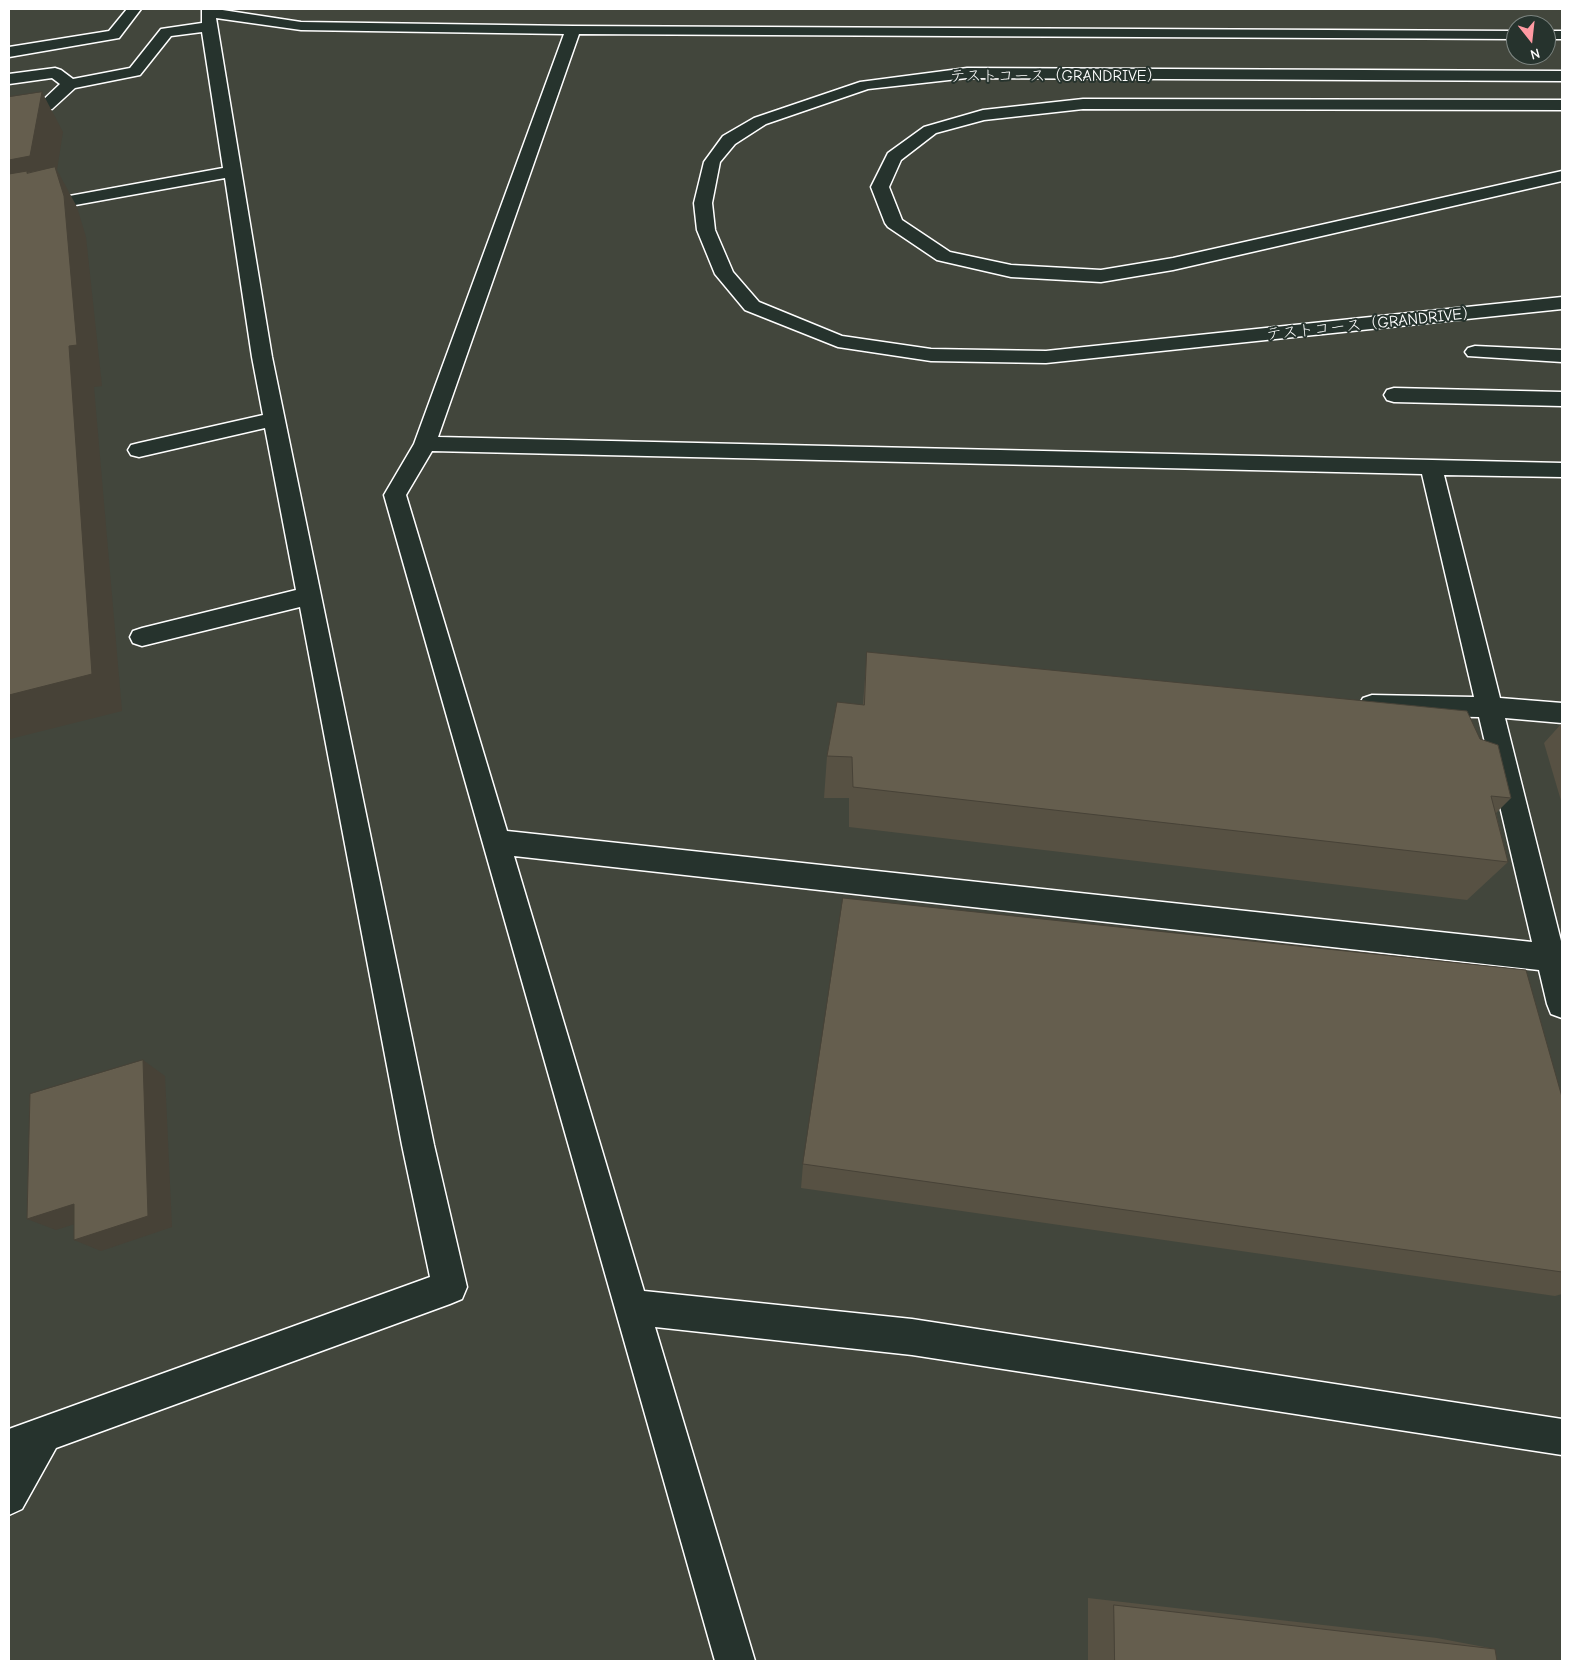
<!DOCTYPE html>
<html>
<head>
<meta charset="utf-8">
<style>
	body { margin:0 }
	#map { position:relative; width:1571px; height:1670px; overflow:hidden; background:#333c34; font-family:"Comic Neue",sans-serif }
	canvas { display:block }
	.frame { position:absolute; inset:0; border:10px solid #fff; pointer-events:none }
	.north { position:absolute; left:1506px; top:15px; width:50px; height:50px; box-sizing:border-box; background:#26332d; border:1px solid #7d8581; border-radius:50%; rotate:164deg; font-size:14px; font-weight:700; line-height:20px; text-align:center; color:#fff }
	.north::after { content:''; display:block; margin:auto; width:18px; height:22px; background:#ff9aa2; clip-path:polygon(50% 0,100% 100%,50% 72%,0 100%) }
</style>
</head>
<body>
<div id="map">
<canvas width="1571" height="1670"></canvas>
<div class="frame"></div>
<div class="north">N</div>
</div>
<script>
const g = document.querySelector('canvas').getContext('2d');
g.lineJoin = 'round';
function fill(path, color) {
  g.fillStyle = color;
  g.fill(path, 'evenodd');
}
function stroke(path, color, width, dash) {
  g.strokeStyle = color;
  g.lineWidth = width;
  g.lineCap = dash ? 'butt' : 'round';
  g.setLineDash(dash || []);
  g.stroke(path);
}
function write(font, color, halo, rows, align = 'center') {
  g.font = font + ' "Comic Neue","Klee One",sans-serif';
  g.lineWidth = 4;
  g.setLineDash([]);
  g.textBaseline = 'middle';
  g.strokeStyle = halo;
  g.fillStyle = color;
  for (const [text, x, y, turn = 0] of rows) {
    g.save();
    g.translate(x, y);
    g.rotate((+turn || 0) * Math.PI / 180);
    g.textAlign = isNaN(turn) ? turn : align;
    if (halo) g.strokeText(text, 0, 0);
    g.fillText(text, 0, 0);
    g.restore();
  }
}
const built = new Path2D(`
	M9 9H1562V1661H9ZM1516 25H1546V55H1516Z`);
const minor = new Path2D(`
	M127 9H141L119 38 9 57V47L109 31Z
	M202 9H216L301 22 573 26 1516 31V39L579 34 438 437 1562 463V477L1444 475 1500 698 1562 703V723L1505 718 1562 945V1018L1551 1014 1547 1004 1539 970 514 856 644 1291 912 1319 1562 1419V1455L912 1355 655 1327 755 1661H715L384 495 414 444 564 34 301 30 216 18 272 357 434 1145 467 1287 462 1299 450 1304 56 1448 22 1509 9 1515V1429L430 1277 402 1145 300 607 142 646 133 643 130 637 133 631 142 628 296 590 265 428 139 457 131 455 128 450 131 445 139 443 263 415 252 357 225 178 9 217V207L223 168 202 32 171 36 140 75 75 88 52 109 9 117V107L41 102 60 84 52 78 9 84V74L55 68 61 70 73 79 130 68 161 29 202 23ZM432 451 1422 474 1474 697 1372 695 1363 698 1359 705 1363 712 1372 715 1479 717 1532 942 507 831 406 495Z
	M1546 31H1562V39H1546Z
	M967 68 1562 71V81L967 78 868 89 766 124 735 144 720 162 712 203 715 230 733 272 759 302 842 336 931 349 1046 351 1562 297V309L1046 363 931 361 838 347 745 310 715 274 697 230 694 203 704 162 723 136 754 118 860 82Z
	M1083 99 1562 100V110L1083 109 984 120 936 133 901 160 889 187 902 220 950 252 1011 265 1101 270 1173 258 1562 171V181L1173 270 1101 282 1011 277 937 260 888 227 885 223 871 187 888 153 924 127 983 110Z
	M1475 346 1562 350V362L1468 356 1465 352 1468 348Z
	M1394 388 1562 392V406L1394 402 1387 400 1384 395 1387 390Z`);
const wall = new Path2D(`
	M867 652 1480 739 1511 798 1496 813 1508 862 1467 900 849 827V798H824L827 756 863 704Z
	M1562 723V804L1544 743Z
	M1562 1097V1294L1555 1296 801 1188 803 1164Z
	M1088 1598 1437 1638 1495 1649 1497 1661H1088Z`);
const shadedWall = new Path2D(`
	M42 92 63 132 57 170 77 207 86 237 102 386 94 387 122 711 10 739H9V160Z
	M143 1060 165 1076 172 1227 101 1251 74 1240Z
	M74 1204 100 1216 56 1230 27 1219Z`);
const building = new Path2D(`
	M42 92 30 156 9 160V97Z
	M55 167 64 196 77 345 69 346 92 674 9 695V174L27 171V173Z
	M867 652 1467 711 1480 739 1498 745 1511 798 1491 796 1508 862 853 787 852 757 827 756 837 702 864 705Z
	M843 898 1526 970 1562 1097V1272L803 1164Z
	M143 1060 148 1216 74 1240V1204L27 1219 30 1094Z
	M1114 1605 1495 1649 1497 1661H1115Z`);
const farStreetnames = [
	["テストコース（GRANDRIVE）",1056,76],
	["テストコース（GRANDRIVE）",1372,324,-6]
];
fill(built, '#42463c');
stroke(minor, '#fff', 3);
fill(minor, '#26332d');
fill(wall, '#575143');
fill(shadedWall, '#474237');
fill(building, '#655e4e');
stroke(building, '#474237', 1);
write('16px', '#fff', '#26332d', farStreetnames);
</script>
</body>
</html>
